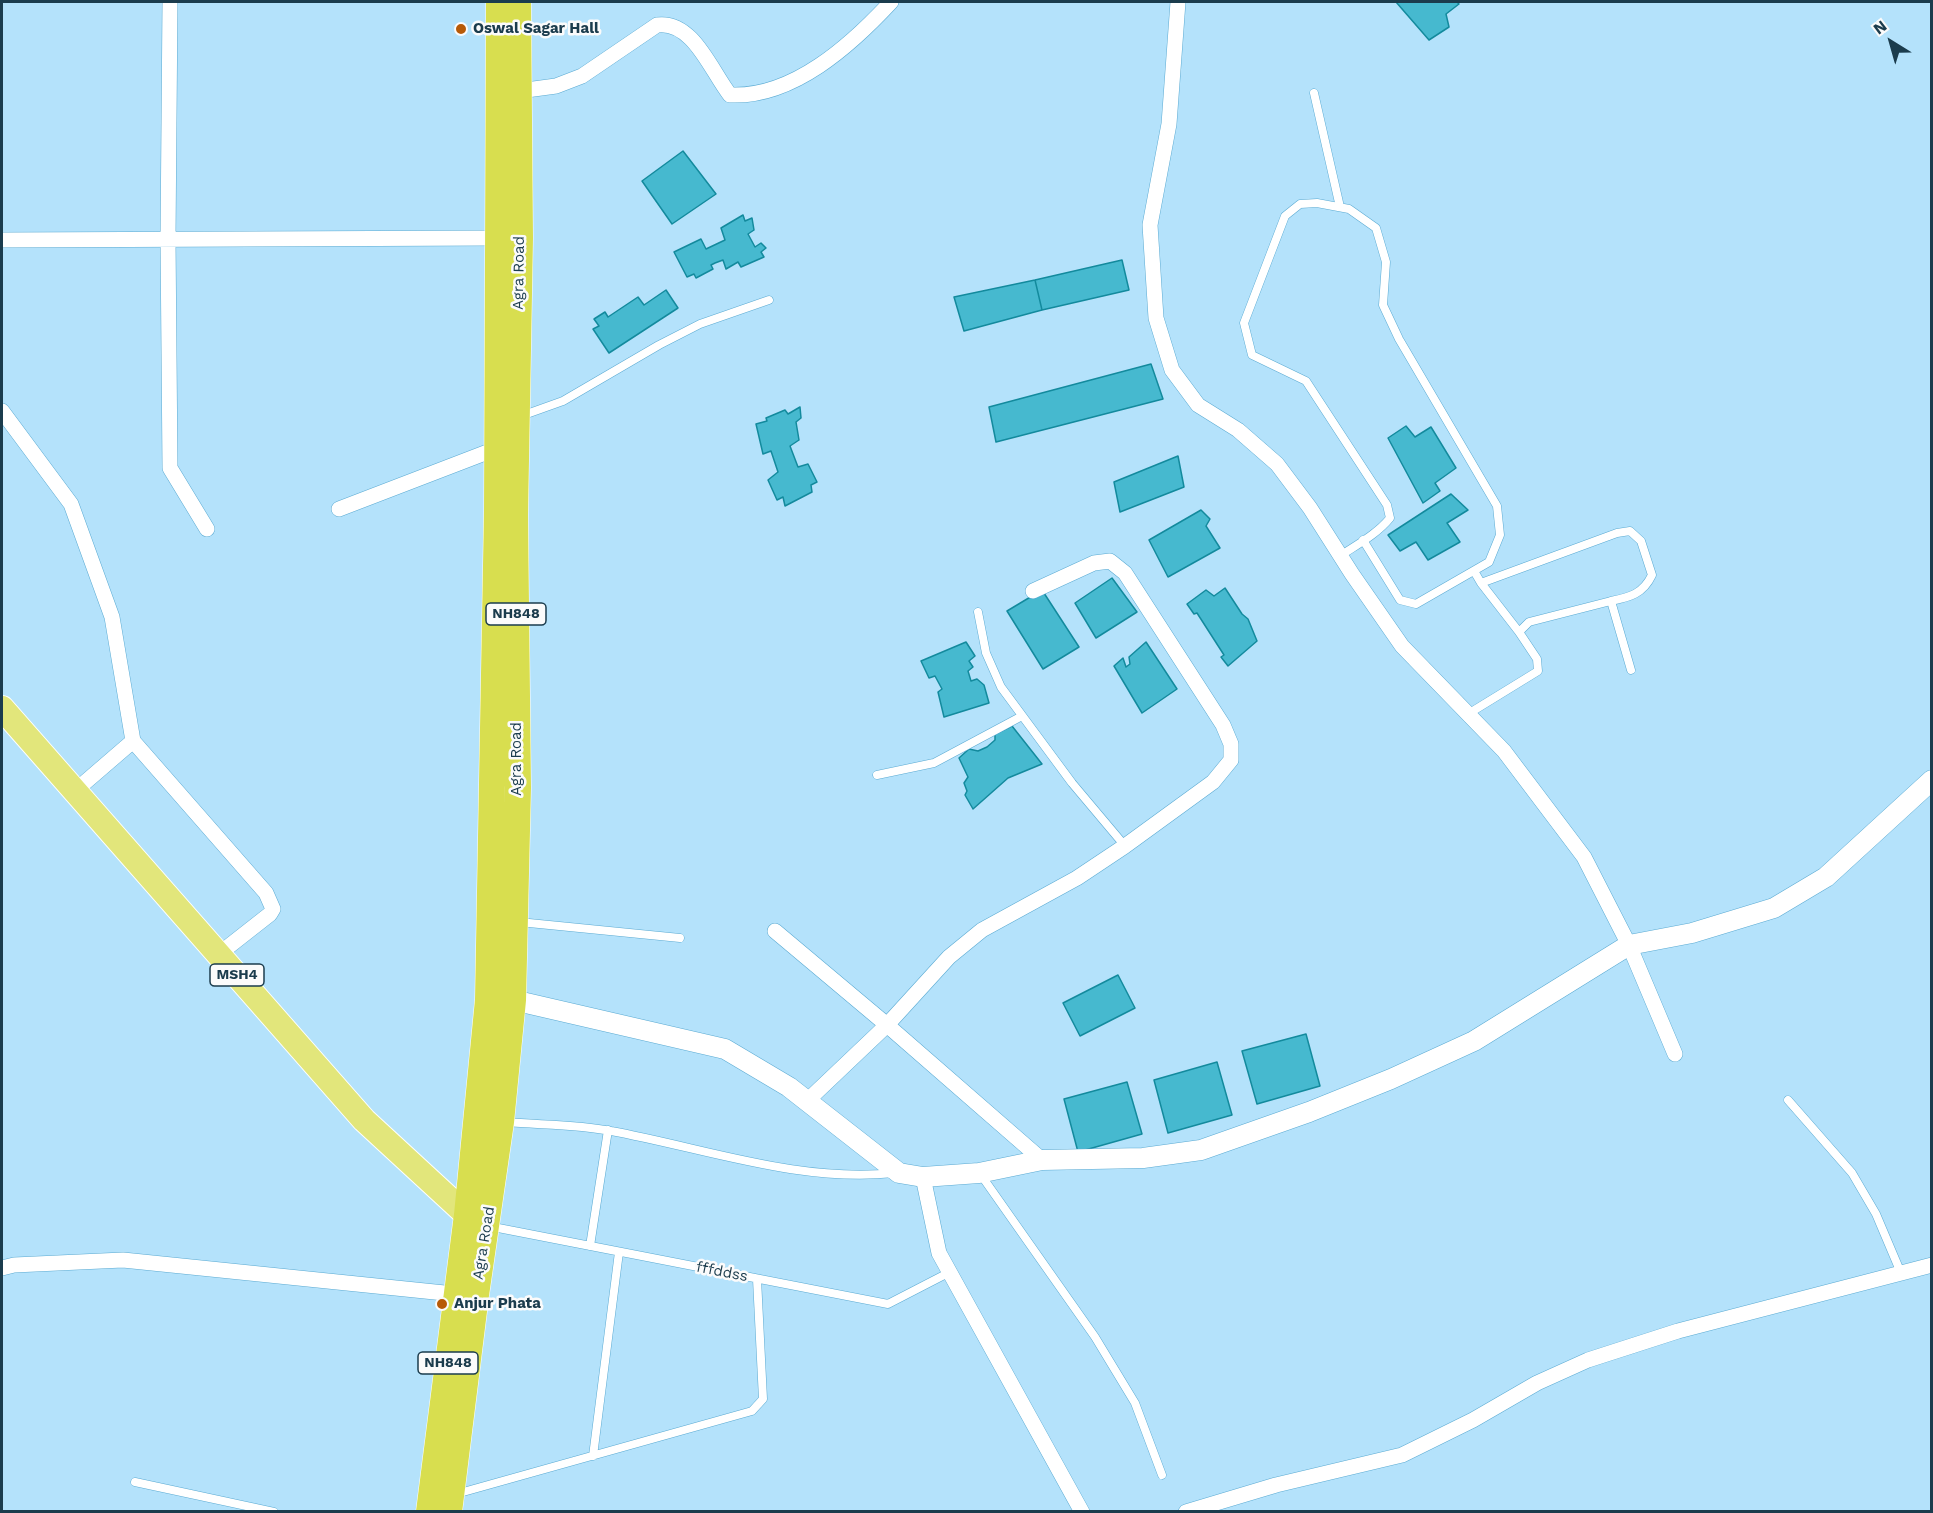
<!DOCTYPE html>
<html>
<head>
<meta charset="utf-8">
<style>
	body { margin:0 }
	#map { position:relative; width:1933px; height:1513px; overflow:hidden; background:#b4e2fb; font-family:"Work Sans",sans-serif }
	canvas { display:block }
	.frame { position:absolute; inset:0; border:3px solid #1b3c4d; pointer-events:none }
	.north { position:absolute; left:1861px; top:12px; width:60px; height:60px; -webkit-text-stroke:4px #fbfbfb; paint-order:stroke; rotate:323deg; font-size:16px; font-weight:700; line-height:24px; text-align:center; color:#1b3c4d }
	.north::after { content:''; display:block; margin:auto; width:21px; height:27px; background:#1b3c4d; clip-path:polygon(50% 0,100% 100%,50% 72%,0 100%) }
</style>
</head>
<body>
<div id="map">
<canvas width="1933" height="1513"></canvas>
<div class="frame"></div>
<div class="north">N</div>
</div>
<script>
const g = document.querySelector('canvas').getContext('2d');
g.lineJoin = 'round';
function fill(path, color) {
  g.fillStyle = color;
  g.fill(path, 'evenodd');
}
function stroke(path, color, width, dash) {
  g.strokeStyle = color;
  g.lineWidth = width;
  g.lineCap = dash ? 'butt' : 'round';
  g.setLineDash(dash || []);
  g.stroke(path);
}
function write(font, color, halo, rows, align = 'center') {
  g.font = font + ' "Work Sans",sans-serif';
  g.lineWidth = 5;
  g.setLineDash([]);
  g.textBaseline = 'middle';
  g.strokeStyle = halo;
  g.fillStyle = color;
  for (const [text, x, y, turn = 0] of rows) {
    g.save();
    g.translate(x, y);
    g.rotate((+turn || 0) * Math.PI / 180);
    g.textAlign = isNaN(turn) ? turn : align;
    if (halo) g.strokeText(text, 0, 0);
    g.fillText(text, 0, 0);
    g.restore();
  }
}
const building = new Path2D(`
	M1396 2H1457L1459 4 1446 14 1449 27 1429 40Z
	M683 151 716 194 672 224 642 181Z
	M743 215 745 221 752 218 754 230 748 234 755 247 761 243 766 248 761 252 764 257 741 267 738 262 726 269 723 260 715 263 711 265 713 269 696 278 694 274 687 277 674 252 701 239 706 249 725 240 721 228Z
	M1122 260 1129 290 1042 310 1035 280Z
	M1035 280 1042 310 964 331 954 297Z
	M666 290 678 308 609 353 593 329 599 326 594 319 605 312 608 317 638 297 644 305Z
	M1151 364 1163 399 996 442 989 407Z
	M800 407 801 418 796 422 799 440 790 446 798 467 808 464 817 482 811 485 812 492 785 506 783 497 777 500 768 480 778 472 771 451 763 454 756 424 767 421 766 418 785 410 788 414Z
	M1406 426 1415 437 1431 427 1456 468 1435 483 1440 491 1423 503 1388 438Z
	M1178 456 1184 487 1120 512 1114 482Z
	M1451 494 1468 510 1447 523 1460 542 1428 560 1416 542 1400 551 1388 535Z
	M1201 510 1210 519 1206 526 1220 548 1168 577 1149 540Z
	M1112 578 1137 612 1096 638 1075 603Z
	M1225 588 1242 614 1248 619 1257 641 1228 666 1221 657 1224 655 1197 613 1194 614 1187 604 1206 590 1214 596Z
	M1042 590 1079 647 1043 669 1007 611Z
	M966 642 975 656 969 661 973 667 968 671 971 681 977 679 984 685 989 703 944 717 938 692 942 689 935 676 929 678 921 661Z
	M1146 642 1177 689 1142 713 1114 666 1123 658 1126 667 1130 664 1129 657Z
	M1012 726 1042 764 1008 778 973 809 965 795 967 791 964 783 968 777 959 758 969 749 978 751 987 747 995 740V734Z
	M1118 975 1135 1008 1080 1036 1063 1003Z
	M1306 1034 1320 1086 1257 1104 1242 1051Z
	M1217 1062 1232 1115 1168 1133 1154 1080Z
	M1127 1082 1142 1134 1078 1152 1064 1099Z`);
const service = new Path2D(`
	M1314 93 1340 207
	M521 416 563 401 659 345 700 324 769 300
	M1340 556C1358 544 1377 534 1390 518L1387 505 1306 381 1252 355 1244 323 1285 216 1300 204 1317 203 1349 209 1376 228 1386 262 1383 305 1399 339 1497 506 1500 535 1489 562 1416 604 1400 600 1363 540
	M1474 571 1481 583 1617 533 1630 531 1641 541 1652 575C1643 594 1630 597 1611 601
	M1481 583 1519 632
	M978 612 986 653 1001 687 1072 783 1125 846
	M1468 714 1538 671 1537 659 1519 632 1529 622 1611 601 1631 670
	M877 775 934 763 1022 716
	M519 922 680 938
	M1788 1100 1852 1173 1876 1214 1901 1273
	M506 1122C540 1125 577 1124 611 1131 704 1148 799 1183 894 1173
	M981 1175 1095 1337 1135 1403 1162 1475
	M488 1226 888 1304 950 1272
	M590 1246 608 1130
	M593 1456 619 1252
	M135 1482 274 1512
	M456 1494 752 1411 763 1399 757 1279`);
const minor = new Path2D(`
	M170 2 168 239 170 468 207 529
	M1178 2 1169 124 1150 225 1156 318 1172 370 1198 405 1238 430 1277 464 1310 508 1352 574 1402 646 1504 751 1584 857 1629 945 1675 1054
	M519 91 556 86 582 76 657 25C693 20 711 71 730 95 793 98 851 45 891 2
	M2 240 498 238
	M2 411 71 504 112 617 133 741 75 791
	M339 509 498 448
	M133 741 266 893 273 909 270 914 219 954
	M775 931 887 1025 1042 1160
	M807 1101 887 1025 949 957 982 930 1077 878 1125 846 1213 782 1231 760V744L1223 725 1125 573 1110 561 1094 563 1033 591
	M923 1177 939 1253 1082 1512
	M2 1268 14 1265 123 1260 464 1295
	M1186 1512 1276 1485 1402 1455 1473 1420 1537 1383 1588 1360 1678 1331 1932 1265`);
const tertiary = new Path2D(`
	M499 1000H513L725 1049 789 1087 899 1173 923 1177 979 1173 1042 1160 1143 1158 1201 1150 1309 1112 1391 1079 1474 1041 1629 945 1692 933 1774 908 1826 877 1932 780`);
const primary = new Path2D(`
	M2 708 364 1120 467 1215 482 1223`);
const trunk = new Path2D(`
	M429 1512 467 1215 488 1000 497 511 499 2
	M449 1512 476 1295 501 1122 513 1000 518 788 515 515 520 238 518 2`);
const markers = [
	[461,29,6,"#b75a07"],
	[442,1304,6,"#b75a07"]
];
const shields = [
	[516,614,60],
	[237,975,54],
	[448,1363,60]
];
const shieldNames = [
	["NH848",516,614],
	["MSH4",237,975],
	["NH848",448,1363]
];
const poiNames = [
	["Oswal Sagar Hall",473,29],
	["Anjur Phata",454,1304]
];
const streetNames = [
	["Agra Road",519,273,-89],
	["Agra Road",517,759,-90],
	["Agra Road",484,1243,-81],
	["fffddss",722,1272,11]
];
fill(building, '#46b9cf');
stroke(building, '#138a9d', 1.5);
stroke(service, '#5aaad2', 9);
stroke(minor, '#5aaad2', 16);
stroke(tertiary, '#5aaad2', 21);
stroke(primary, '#fff', 26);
stroke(trunk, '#fff', 27);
stroke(service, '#fff', 8);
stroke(minor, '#fff', 15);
stroke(tertiary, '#fff', 20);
stroke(primary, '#e2e67b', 24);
stroke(trunk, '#d8de4f', 26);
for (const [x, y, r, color] of markers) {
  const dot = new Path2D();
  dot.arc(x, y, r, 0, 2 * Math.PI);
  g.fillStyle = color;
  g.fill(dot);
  stroke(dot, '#fbfbfb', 2);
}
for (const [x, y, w] of shields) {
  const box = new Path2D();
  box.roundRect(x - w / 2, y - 11, w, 22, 4.5);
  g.fillStyle = '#fbfbfb';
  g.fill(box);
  stroke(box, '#1b3c4d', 1.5);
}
write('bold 14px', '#1b3c4d', null, shieldNames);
write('bold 15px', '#1b3c4d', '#fbfbfb', poiNames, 'left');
write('15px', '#1b3c4d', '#fbfbfb', streetNames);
</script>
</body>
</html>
